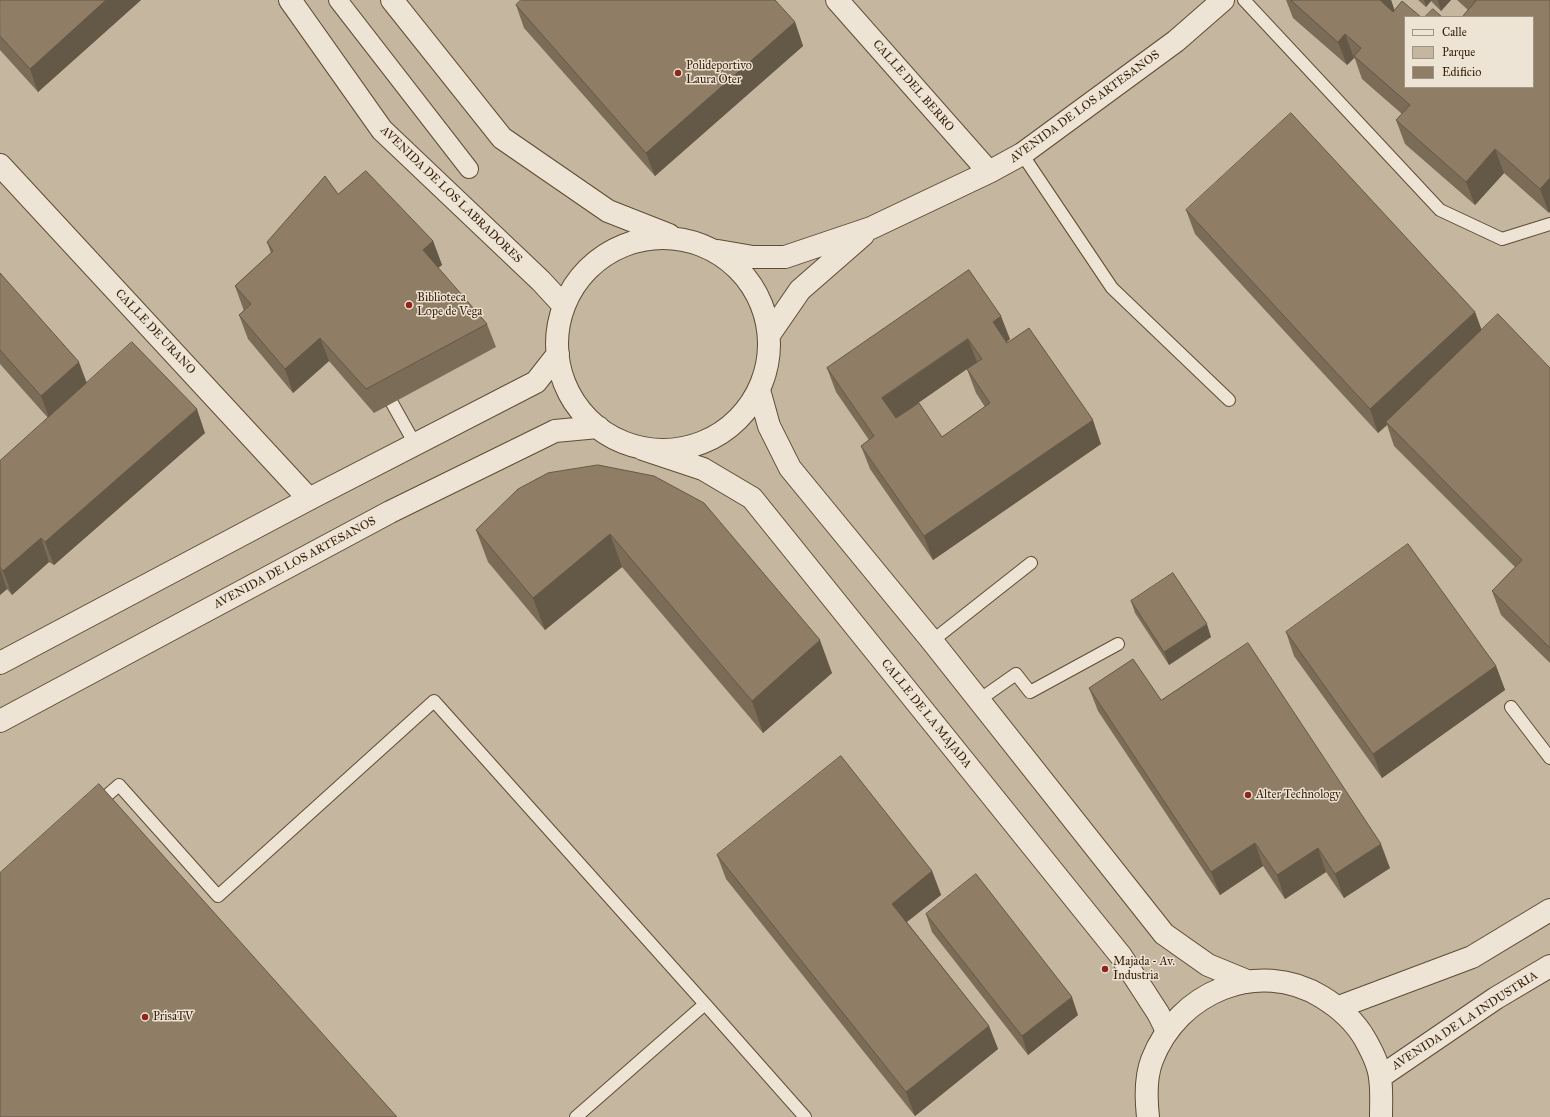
<!DOCTYPE html>
<html>
<head>
<meta charset="utf-8">
<style>
	body { margin:0 }
	#map { position:relative; width:1550px; height:1117px; overflow:hidden; background:#e3d6be; font-family:"IM FELL Great Primer",serif }
	canvas { display:block }
	.legend { position:absolute; left:1404px; top:16px; width:130px; height:72px; box-sizing:border-box; background:#ede4d5; border:1px solid #a39482; margin:0; padding:5px 7px; list-style:none; font-size:12px; color:#351d05 }
	.legend li { display:flex; align-items:center; gap:8px; height:20px }
	.legend b { width:20px; border:1px solid #a39482 }
</style>
</head>
<body>
<div id="map">
<canvas width="1550" height="1117"></canvas>
<ul class="legend">
<li><b style="height:5px;background:#ede4d5"></b>Calle</li>
<li><b style="height:11px;background:#c5b79f"></b>Parque</li>
<li><b style="height:11px;background:#8f7d65"></b>Edificio</li>
</ul>
</div>
<script>
const g = document.querySelector('canvas').getContext('2d');
g.lineJoin = 'round';
function fill(path, color) {
  g.fillStyle = color;
  g.fill(path, 'evenodd');
}
function stroke(path, color, width, dash) {
  g.strokeStyle = color;
  g.lineWidth = width;
  g.lineCap = dash ? 'butt' : 'round';
  g.setLineDash(dash || []);
  g.stroke(path);
}
function write(font, color, halo, rows, align = 'center') {
  g.font = font + ' "IM FELL Great Primer",serif';
  g.lineWidth = 3;
  g.setLineDash([]);
  g.textBaseline = 'middle';
  g.strokeStyle = halo;
  g.fillStyle = color;
  for (const [text, x, y, turn = 0] of rows) {
    g.save();
    g.translate(x, y);
    g.rotate((+turn || 0) * Math.PI / 180);
    g.textAlign = isNaN(turn) ? turn : align;
    if (halo) g.strokeText(text, 0, 0);
    g.fillText(text, 0, 0);
    g.restore();
  }
}
const green = new Path2D(`
	M0 0H1550V1117H0ZM1405 17H1533V87H1405Z`);
const service = new Path2D(`
	M1244 0 1440 210 1502 239 1550 224
	M1022 154 1112 288 1229 400
	M392 403 415 444
	M932 641 1031 563
	M979 700 1016 674 1030 692 1118 644
	M1511 707 1550 758
	M96 805 119 785 218 896 434 701 705 1004
	M576 1117 705 1004 805 1117`);
const pedestrian = new Path2D(`
	M338 0 469 169`);
const minor = new Path2D(`
	M290 0 382 130 541 281 564 306
	M392 0 502 138 608 211 669 235
	M837 0 989 172
	M0 165 309 499
	M557 344a106 106 0 1 1 212 0a106 106 0 1 1-212 0Z
	M718 251 753 257H785L871 228 989 172 1022 154 1176 41 1223 0
	M769 335 800 290 863 235
	M759 390 769 426 790 468 932 641 1164 934 1208 965 1247 981
	M643 449 703 469 752 498 1121 956 1158 1013 1167 1031
	M0 663 309 499 536 382 558 354
	M0 721 390 512 555 431 598 427`);
const tertiary = new Path2D(`
	M1339 1007 1472 957 1550 910
	M1380 1077 1496 998 1550 966
	M1148 1117C1146 1099 1145 1078 1152 1060 1178 992 1258 958 1322 997 1340 1008 1354 1020 1365 1039 1371 1050 1379 1064 1380 1078 1382 1090 1381 1104 1381 1117`);
const wall = new Path2D(`
	M0 0H141L38 92 0 50Z
	M1286 0H1391L1394 10 1405 87 1468 10 1457 0H1550V211L1549 213 1504 173 1475 205 1405 144 1396 120 1402 114 1362 79 1355 59 1354 58 1347 65 1293 18Z
	M1418 0H1451L1441 11 1431 1 1426 7Z
	M516 5 795 22 803 46 655 176 524 28Z
	M338 194 433 241 442 265 438 268 487 324 496 347 374 413 329 361 293 393 248 339 239 315 244 311 235 286 271 253 267 242Z
	M1186 210 1475 312 1481 330 1550 368V663L1501 615 1492 591 1515 567 1394 446 1387 425 1378 433 1195 234Z
	M969 270 1010 339 1007 342 1101 444 933 560 870 469 861 446 869 440 836 392 827 368ZM977 362V363L967 369 976 393 985 407 942 437 896 418Z
	M0 273 87 383 205 433 54 565 49 562 12 595 7 589 0 595V461L48 418 0 364Z
	M704 503 832 673 763 733 622 567 545 630 488 562 476 530Z
	M1131 601 1211 637 1169 665 1135 613Z
	M1286 632 1496 666 1505 690 1382 778 1294 656Z
	M1089 688 1161 700 1390 868 1344 898 1326 872 1285 899 1263 866 1220 895 1098 711Z
	M717 855 932 871 941 895 907 922 989 1026 998 1049 915 1116 726 879Z
	M926 914 1078 1015 1028 1055 932 932Z`);
const shadedWall = new Path2D(`
	M106 0H141L38 92 30 69Z
	M1378 0H1391L1395 11 1386 21Z
	M1424 0H1431V1L1426 7Z
	M1438 0H1451L1441 11Z
	M795 22 803 46 655 176 646 153Z
	M1345 34 1354 58 1347 65 1338 42Z
	M1495 149 1504 173 1475 205 1466 182Z
	M1550 178V211L1549 213 1540 189Z
	M433 241 442 265 431 273 423 250Z
	M1475 312 1484 336 1386 422 1387 425 1378 433 1370 409Z
	M1001 316 1010 339 1002 345 993 322Z
	M320 338 329 361 293 393 285 369Z
	M968 339 977 362 891 422 882 398Z
	M79 362 88 386 50 420 41 396Z
	M197 409 205 433 54 565 45 542Z
	M1093 420 1101 444 933 560 924 536Z
	M610 534 622 567 545 630 533 598Z
	M41 538 49 562 12 595 3 571Z
	M0 569 7 589 0 595Z
	M1207 624 1211 637 1169 665 1164 652Z
	M820 640 832 673 763 733 752 701Z
	M1496 666 1505 690 1382 778 1373 754Z
	M1255 843 1263 866 1220 895 1211 872Z
	M1381 844 1390 868 1344 898 1335 874Z
	M1318 848 1326 872 1285 899 1277 875Z
	M932 871 941 895 900 927 892 904Z
	M1072 997 1078 1015 1028 1055 1022 1036Z
	M989 1026 998 1049 915 1116 906 1092Z`);
const building = new Path2D(`
	M0 0H106L30 69 0 36Z
	M521 0H775L795 22 646 153 516 5Z
	M1291 0H1380L1393 12 1402 1 1421 17H1405V87H1533V17H1462L1476 1 1475 0H1550V178L1540 189 1495 149 1466 182 1396 120 1410 105 1354 56 1361 48 1345 34 1338 42Z
	M1433 9 1442 17H1425Z
	M1291 113 1475 312 1370 409 1186 210Z
	M366 171 433 241 423 250 487 324 366 389 320 338 285 369 239 315 251 304 235 286 273 251 267 242 325 176 338 194Z
	M969 270 1001 316 993 322 1007 343 1029 328 1093 420 924 536 861 446 874 436 827 368ZM968 339 982 359 967 369 990 403 942 437 919 403 896 418 882 398Z
	M0 273 79 362 41 396 0 350Z
	M1498 314 1550 368V648L1492 591 1522 560 1386 422Z
	M132 342 197 409 45 542 41 538 3 571 0 567V461Z
	M598 465 654 476 704 503 820 640 752 701 610 534 533 598 476 530 518 489 548 473Z
	M1408 544 1496 666 1373 754 1286 632Z
	M1173 573 1207 624 1164 652 1131 601Z
	M1248 643 1381 844 1335 874 1318 848 1277 875 1255 843 1211 872 1089 688 1133 659 1161 700Z
	M841 756 932 871 892 904 989 1026 906 1092 717 855Z
	M99 784 397 1117H0V873Z
	M976 874 1072 997 1022 1036 926 914Z`);
const markers = [
	[678,73,4,"#8f2418"],
	[409,305,4,"#8f2418"],
	[1248,795,4,"#8f2418"],
	[1105,969,4,"#8f2418"],
	[145,1017,4,"#8f2418"]
];
const poiNames = [
	["Polideportivo",686,66],
	["Laura Oter",686,80],
	["Biblioteca",417,298],
	["Lope de Vega",417,312],
	["Alter Technology",1256,795],
	["Majada - Av.",1113,962],
	["Industria",1113,976],
	["PrisaTV",153,1017]
];
const streetNames = [
	["CALLE DEL BERRO",913,86,49],
	["AVENIDA DE LOS ARTESANOS",1085,107,-36],
	["AVENIDA DE LOS LABRADORES",451,195,44],
	["CALLE DE URANO",155,332,47],
	["AVENIDA DE LOS ARTESANOS",295,563,-28],
	["CALLE DE LA MAJADA",926,714,51],
	["AVENIDA DE LA INDUSTRIA",1465,1021,-33]
];
fill(green, '#c5b79f');
stroke(service, '#604b33', 14);
stroke(pedestrian, '#604b33', 20);
stroke(minor, '#604b33', 24);
stroke(tertiary, '#604b33', 24);
stroke(service, '#ede4d5', 12);
stroke(pedestrian, '#ede4d5', 18);
stroke(minor, '#ede4d5', 22);
stroke(tertiary, '#ede4d5', 22);
fill(wall, '#7b6c57');
fill(shadedWall, '#645847');
fill(building, '#8f7d65');
stroke(building, '#645847', 1);
for (const [x, y, r, color] of markers) {
  const dot = new Path2D();
  dot.arc(x, y, r, 0, 2 * Math.PI);
  g.fillStyle = color;
  g.fill(dot);
  stroke(dot, '#ede4d5', 1.5);
}
write('12px', '#351d05', '#ede4d5', poiNames, 'left');
write('12px', '#351d05', '#ede4d5', streetNames);
</script>
</body>
</html>
